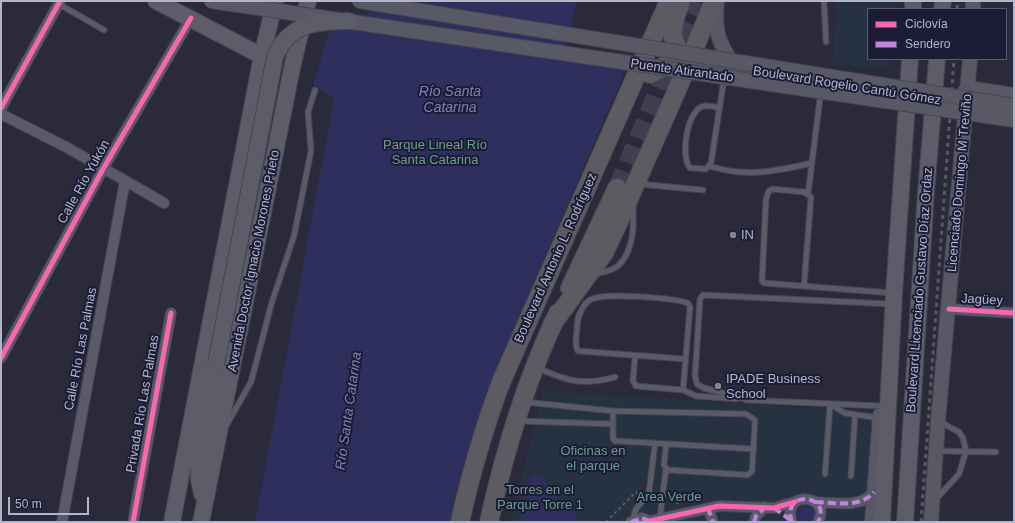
<!DOCTYPE html>
<html>
<head>
<meta charset="utf-8">
<style>
	body { margin:0 }
	#map { position:relative; width:1015px; height:523px; overflow:hidden; background:#2a2a3a; font-family:Helvetica,sans-serif }
	canvas { display:block }
	.frame { position:absolute; inset:0; border:2px solid #b4b4cb; pointer-events:none }
	.legend { position:absolute; left:867px; top:8px; width:140px; height:52px; box-sizing:border-box; background:#1c1c36; border:1px solid #595972; margin:0; padding:5px 7px; list-style:none; font-size:12px; color:#b4b4cb }
	.legend li { display:flex; align-items:center; gap:8px; height:20px }
	.legend b { width:20px; border:1px solid #595972 }
	.scale { position:absolute; left:8px; top:497px; width:81px; height:18px; box-sizing:border-box; border:2px solid #b4b4cb; border-top:0; padding-left:5px; font-size:12px; line-height:14px; white-space:nowrap; color:#b4b4cb; -webkit-text-stroke:3px #1c1c36; paint-order:stroke }
</style>
</head>
<body>
<div id="map">
<canvas width="1015" height="523"></canvas>
<div class="frame"></div>
<ul class="legend">
<li><b style="height:5px;background:#f766af"></b>Ciclovía</li>
<li><b style="height:5px;background:#c483df"></b>Sendero</li>
</ul>
<div class="scale">50 m</div>
</div>
<script>
const g = document.querySelector('canvas').getContext('2d');
g.lineJoin = 'round';
function fill(path, color) {
  g.fillStyle = color;
  g.fill(path, 'evenodd');
}
function stroke(path, color, width, dash) {
  g.strokeStyle = color;
  g.lineWidth = width;
  g.lineCap = dash ? 'butt' : 'round';
  g.setLineDash(dash || []);
  g.stroke(path);
}
function write(font, color, halo, rows, align = 'center') {
  g.font = font + ' Helvetica,sans-serif';
  g.lineWidth = 4;
  g.setLineDash([]);
  g.textBaseline = 'middle';
  g.strokeStyle = halo;
  g.fillStyle = color;
  for (const [text, x, y, turn = 0] of rows) {
    g.save();
    g.translate(x, y);
    g.rotate((+turn || 0) * Math.PI / 180);
    g.textAlign = isNaN(turn) ? turn : align;
    if (halo) g.strokeText(text, 0, 0);
    g.fillText(text, 0, 0);
    g.restore();
  }
}
const green = new Path2D(`
	M837 1H897L896 9H868V59H890L889 68 832 66Z
	M543 391 873 412 868 522H510Z`);
const water = new Path2D(`
	M369 1H577L565 46 631 57 494 375 465 460 450 522H255L334 99 313 84 336 10 367 15Z
	M537 474 544 478 559 501 582 522H519L530 480 532 475Z
	M797 514a9 9 0 1 1 18 0a9 9 0 1 1-18 0Z`);
const highwayTunnel = new Path2D(`
	M617 188 695 1`);
const path = new Path2D(`
	M670 502 679 503
	M606 522 636 492 639 495`);
const lane = new Path2D(`
	M824 1 826 42
	M57 3 104 30
	M720 108C715 107 709 105 704 106 687 109 680 156 690 168L706 169 711 163 724 79
	M710 166C745 178 777 171 812 163
	M639 184 703 190
	M808 194 822 82
	M595 274C603 272 613 271 619 265 634 250 634 225 633 205
	M804 286 811 197 804 192 772 189 769 191 766 199 762 281 764 283 892 293
	M635 356 633 381 636 386 683 390 696 396 737 399
	M538 368C566 381 584 386 615 377
	M683 390 690 307 688 303C672 298 603 292 590 300 582 305 577 318 577 327 577 334 574 346 578 351L685 359
	M746 400 881 406
	M749 400 704 388 697 384 695 376 700 299 703 295 891 304
	M524 402 613 411
	M831 405 845 413 878 418
	M519 421 612 424
	M226 426 251 382 272 302 294 236 311 151 308 112 315 90
	M666 444 664 465 668 470 748 475 752 471 755 420 746 414 613 411V438L615 441H617L754 449
	M937 451 996 452
	M825 474 830 405
	M851 476 855 416
	M936 499 959 474 966 451 963 438 959 432 940 422
	M660 517 666 468
	M632 521 636 509 649 493 655 443`);
const street = new Path2D(`
	M1 108 60 1
	M1 114 68 148 164 203
	M949 309 1014 313
	M1 358 103 169 191 18
	M816 502C835 503 861 508 874 492
	M708 508 713 522
	M650 521 719 506 774 508 795 502
	M62 522 125 181
	M133 522 171 313
	M631 522 642 518 652 522
	M754 522 756 516 765 507
	M792 522C780 489 833 494 818 522`);
const secondary = new Path2D(`
	M717 1C714 31 718 43 735 67
	M973 9V1
	M689 62 803 79
	M962 95 968 88 1014 95
	M872 522 880 415
	M931 522 938 421 970 59`);
const primary = new Path2D(`
	M156 1 262 56
	M913 9V1
	M942 9 943 1
	M202 494 199 480V464L216 364
	M172 522 262 56 275 1
	M201 522 293 63 308 1
	M882 522 894 293 910 59
	M905 522 926 192 937 59`);
const highway = new Path2D(`
	M680 4C670 29 668 42 689 62
	M650 74 672 62H689
	M570 288 617 188
	M553 323 604 253 616 228 677 90 714 1
	M460 522C471 473 484 427 502 380L669 1
	M489 522C505 449 526 380 558 313`);
const rail = new Path2D(`
	M957 9 958 1
	M921 522 954 59`);
const secondaryBridge = new Path2D(`
	M211 1 1014 120
	M359 1 1014 106`);
const primaryBridge = new Path2D(`
	M216 364 275 57C289 22 317 22 350 21`);
const quiet = new Path2D(`
	M816 502C835 503 861 508 874 492
	M708 508 713 522
	M774 508 792 521
	M631 522 642 518 652 522
	M754 522 756 516 764 508
	M792 522C780 489 833 494 818 522`);
const cycleway = new Path2D(`
	M1 108 60 1
	M949 309 1014 313
	M1 358 103 169 191 18
	M650 521 719 506 774 508 795 502
	M133 522 171 313`);
const markers = [
	[733,235,4,"#848498"],
	[718,386,4,"#848498"]
];
const streetNames = [
	["Puente Atirantado",682,71,8],
	["Boulevard Rogelio Cantú Gómez",847,86,9],
	["Calle Río Yukón",84,182,-61],
	["Licenciado Domingo M Treviño",960,183,-85],
	["Boulevard Antonio L. Rodríguez",556,258,-66],
	["Avenida Doctor Ignacio Morones Prieto",254,261,-79],
	["Boulevard Licenciado Gustavo Díaz Ordaz",920,290,-86],
	["Jagüey",982,300,3],
	["Calle Río Las Palmas",81,349,-79],
	["Privada Río Las Palmas",143,404,-80]
];
const parkNames = [
	["Parque Lineal Río",435,145],
	["Santa Catarina",435,160],
	["Oficinas en",593,451],
	["el parque",593,466],
	["Torres en el",540,490],
	["Parque Torre 1",540,505],
	["Area Verde",669,497]
];
const poiNames = [
	["IN",741,235],
	["IPADE Business",726,379],
	["School",726,394]
];
const waterNames = [
	["Río Santa",450,92],
	["Catarina",450,108],
	["Río Santa Catarina",349,411,-82]
];
fill(green, '#263241');
fill(water, '#2e2f5d');
stroke(highwayTunnel, '#3f3f50', 18, [18, 9]);
stroke(lane, '#454551', 7);
stroke(street, '#454551', 12);
stroke(secondary, '#454554', 16);
stroke(primary, '#454554', 18);
stroke(highway, '#474755', 20);
stroke(path, '#585a65', 2, [3, 3]);
stroke(lane, '#5a5a68', 5);
stroke(street, '#5a5a68', 10);
stroke(secondary, '#595966', 14);
stroke(primary, '#5d5d69', 16);
stroke(highway, '#5b5b61', 18);
stroke(rail, '#595966', 3, [4, 4]);
stroke(secondaryBridge, '#454554', 16, []);
stroke(primaryBridge, '#454554', 18, []);
stroke(secondaryBridge, '#595966', 14);
stroke(primaryBridge, '#5d5d69', 16);
stroke(quiet, '#c483df', 4, [8, 4]);
stroke(cycleway, '#f766af', 5);
for (const [x, y, r, color] of markers) {
  const dot = new Path2D();
  dot.arc(x, y, r, 0, 2 * Math.PI);
  g.fillStyle = color;
  g.fill(dot);
  stroke(dot, '#1c1c36', 1.5);
}
write('13px', '#b4b4cb', '#1c1c36', streetNames);
write('13px', '#699e8b', '#1c1c36', parkNames);
write('13px', '#b4b4cb', '#1c1c36', poiNames, 'left');
write('italic 14px', '#8081b9', '#1c1c36', waterNames);
</script>
</body>
</html>
